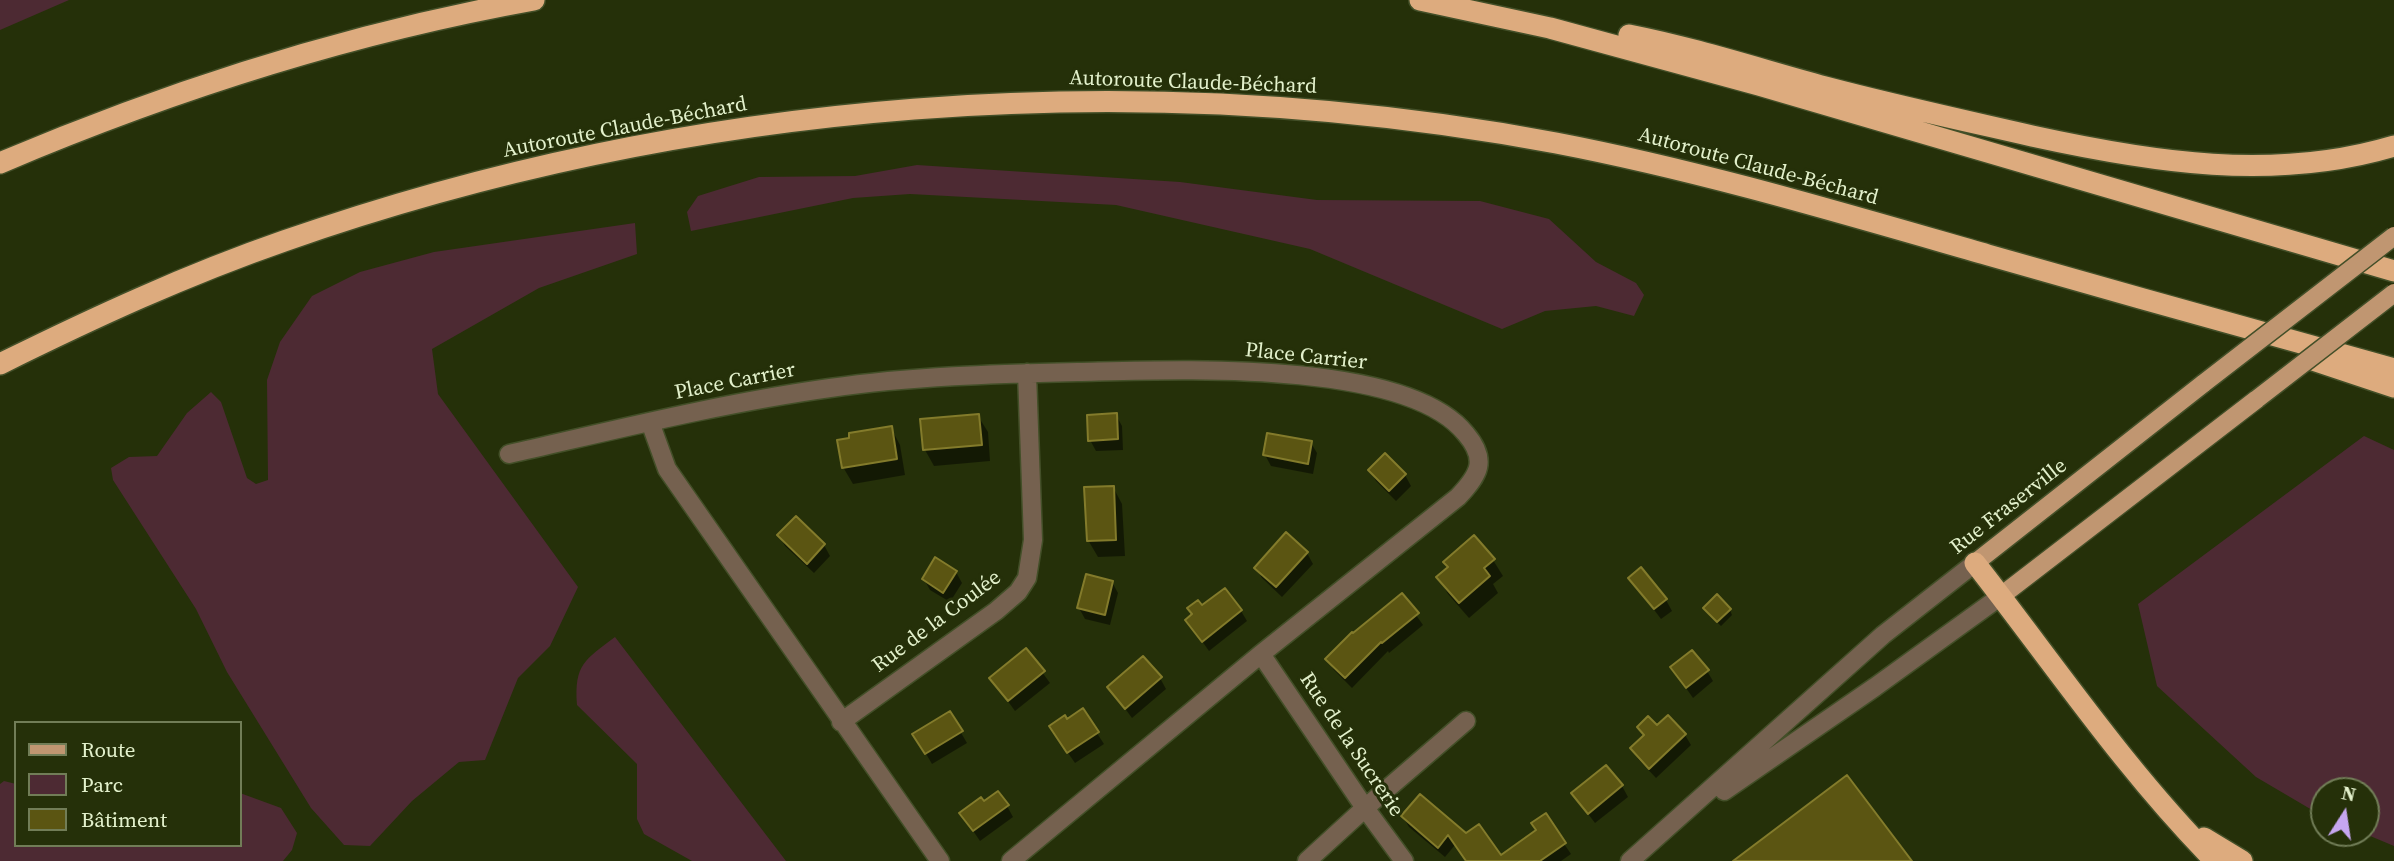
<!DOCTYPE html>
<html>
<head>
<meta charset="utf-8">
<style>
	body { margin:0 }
	#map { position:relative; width:2394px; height:861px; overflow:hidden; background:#253009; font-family:"Source Serif 4",serif }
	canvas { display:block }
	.legend { position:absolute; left:14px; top:721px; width:228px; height:126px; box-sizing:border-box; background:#253009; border:2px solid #717d57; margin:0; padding:9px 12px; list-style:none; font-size:21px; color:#e3f1cc }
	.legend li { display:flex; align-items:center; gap:14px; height:35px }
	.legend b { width:35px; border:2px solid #717d57 }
	.north { position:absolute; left:2310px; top:777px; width:70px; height:70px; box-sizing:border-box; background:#253009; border:2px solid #717d57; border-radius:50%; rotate:12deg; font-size:19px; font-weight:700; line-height:28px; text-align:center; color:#e3f1cc }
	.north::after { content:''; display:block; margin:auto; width:24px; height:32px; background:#c6a6f0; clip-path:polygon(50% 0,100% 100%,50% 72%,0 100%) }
</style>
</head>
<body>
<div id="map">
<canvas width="2394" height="861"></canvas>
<ul class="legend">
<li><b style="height:9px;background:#c09671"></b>Route</li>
<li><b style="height:19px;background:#4d2a33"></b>Parc</li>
<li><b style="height:19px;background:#5b5512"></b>Bâtiment</li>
</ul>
<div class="north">N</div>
</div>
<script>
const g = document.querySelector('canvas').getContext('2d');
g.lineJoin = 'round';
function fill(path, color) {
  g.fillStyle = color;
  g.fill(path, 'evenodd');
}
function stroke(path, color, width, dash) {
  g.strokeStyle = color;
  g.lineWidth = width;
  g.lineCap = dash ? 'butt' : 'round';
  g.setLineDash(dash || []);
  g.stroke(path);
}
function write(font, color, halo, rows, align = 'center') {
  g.font = font + ' "Source Serif 4",serif';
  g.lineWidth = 6;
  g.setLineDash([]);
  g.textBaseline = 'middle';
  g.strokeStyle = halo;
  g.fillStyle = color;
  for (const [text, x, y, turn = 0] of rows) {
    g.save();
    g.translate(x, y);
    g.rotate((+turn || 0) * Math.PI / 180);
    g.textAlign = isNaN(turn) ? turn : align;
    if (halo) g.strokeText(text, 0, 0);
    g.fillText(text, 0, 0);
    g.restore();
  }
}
const green = new Path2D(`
	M0 0H69L0 30Z
	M917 165 1180 182 1317 200 1480 201 1549 219 1596 262 1636 283 1644 295 1634 316 1596 306 1545 311 1502 329 1310 249 1116 205 910 194 853 198 691 231 687 212 698 196 759 177 855 176Z
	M635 223 637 254 539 288 432 349 438 394 578 587 550 646 518 678 485 760 459 762 412 801 370 846 344 845 311 808 227 672 196 609 113 480 111 468 129 457 157 456 187 413 211 392 221 402 247 478 256 484 268 480 267 380 280 342 312 296 360 272 434 252Z
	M2364 436 2394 450V846L2363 833H2366V791H2324V817L2256 777 2157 686 2138 604Z
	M615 637 786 861H692L644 834 637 819V764L577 705C574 664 585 660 615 637Z
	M4 781 16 784V845H240V793L281 808 297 833 292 850 283 861H0V784Z`);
const shadow = new Path2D(`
	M1116 415 1122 426 1123 450 1096 451 1090 440Z
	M978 416 988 432 990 461 934 466 925 450 922 421Z
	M891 428 900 445 905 475 853 484 843 467Z
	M1311 443 1317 453 1313 474 1271 466 1265 455Z
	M1385 455 1405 475 1411 486 1396 501 1376 481 1370 470Z
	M1113 487 1122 504 1125 556 1098 557 1088 540Z
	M796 518 824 545 830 556 814 573 785 546 779 535Z
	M1307 553 1313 564 1282 597 1262 578 1256 568Z
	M1493 560 1503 576 1493 584 1498 593 1469 618 1448 594 1439 578Z
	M956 572 962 583 950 602 930 590 924 579Z
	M1630 578 1666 600 1672 611 1661 619Z
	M1112 582 1118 593 1110 625 1085 619 1079 608Z
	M1402 595 1423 625 1389 653 1388 651 1352 688 1334 670 1327 659Z
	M1202 608 1241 611 1247 621 1209 651 1187 620Z
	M1730 610 1732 615 1721 626 1708 613Z
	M1026 650 1050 683 1015 711 991 678Z
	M1672 668 1707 671 1713 681 1693 698Z
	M1160 678 1166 689 1132 718 1109 687Z
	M1082 710 1104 744 1075 763 1057 737 1067 721Z
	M950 714 967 743 932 764 915 735Z
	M1639 727 1657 728 1685 735 1691 745 1656 778 1638 759 1632 749 1644 737Z
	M1622 786 1628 797 1595 823 1573 794Z
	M984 803 1007 806 1013 817 980 841 961 813Z
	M1545 816 1571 854 1561 861H1467L1455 845 1445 857 1409 827 1403 817 1466 835 1500 857 1538 831Z`);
const building = new Path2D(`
	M1117 413 1118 439 1088 441 1087 415Z
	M979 414 982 445 923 450 920 419Z
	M892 426 897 459 842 468 837 440 849 438V433Z
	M1267 433 1312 441 1308 464 1263 455Z
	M1385 453 1406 474 1389 491 1368 470Z
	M1114 486 1116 540 1087 541 1084 487Z
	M796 516 825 544 807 564 777 535Z
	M1286 532 1308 552 1276 587 1254 568Z
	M1474 535 1495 559 1484 568 1490 576 1459 603 1436 577 1448 567 1443 562Z
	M935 557 957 571 943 593 922 579Z
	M1641 567 1667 599 1654 609 1628 578Z
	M1086 574 1113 581 1105 615 1077 608Z
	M1225 588 1242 610 1202 642 1185 620 1192 614 1187 608 1198 600 1202 605Z
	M1402 593 1419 613 1382 643 1381 642 1345 678 1325 659 1352 632 1353 633Z
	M1717 594 1731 609 1717 622 1703 608Z
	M1026 648 1045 671 1008 701 989 678Z
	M1692 650 1709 670 1686 688 1670 667Z
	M1143 656 1162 677 1125 709 1107 687Z
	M1083 708 1099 732 1067 753 1049 726 1065 715 1067 719Z
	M950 711 963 731 925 754 912 734Z
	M1668 715 1686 734 1649 769 1630 748 1644 735 1637 727 1648 716 1657 725Z
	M1606 765 1623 785 1588 814 1571 793Z
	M1847 775 1912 861H1733Z
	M998 791 1009 805 973 831 959 813 981 797 984 801Z
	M1420 794 1466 833 1479 824 1501 855 1536 830 1531 823 1546 813 1566 843 1540 861H1466L1448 835 1438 848 1401 816Z`);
const minor = new Path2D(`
	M650 422 667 469 940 861
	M509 454C615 430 722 403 830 388 912 376 995 374 1078 372 1169 370 1406 358 1466 434 1488 460 1479 475 1458 497L1261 654 1011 861
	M1261 654 1365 808 1404 861
	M841 722 996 611 1018 592 1027 578 1033 540 1027 373
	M1724 791 1875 687 2001 596
	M1307 861 1365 808 1466 721
	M1630 861 1883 635 1975 563`);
const major = new Path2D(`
	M1975 563 2204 383
	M2001 596 2257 399`);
const highway = new Path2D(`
	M1420 0 1550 28 1759 85 2394 271
	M1629 35C1695 48 1759 69 1825 87 1893 105 1962 120 2032 136 2151 162 2274 182 2394 146
	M0 163C172 90 350 33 534 0
	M2310 359 2394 387
	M0 364C93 318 186 275 284 241 690 99 1133 64 1556 143 1702 171 1845 214 1988 255 2123 294 2259 331 2394 369
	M1975 563C2054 664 2125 770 2215 861
	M2204 838 2242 861`);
const majorBridge = new Path2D(`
	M2204 383 2394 236
	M2257 399 2394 293`);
const streetNames = [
	["Autoroute Claude-Béchard",1193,83,2],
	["Autoroute Claude-Béchard",625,128,-11],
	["Autoroute Claude-Béchard",1758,167,15],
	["Place Carrier",1306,357,6],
	["Place Carrier",735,382,-11],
	["Rue Fraserville",2009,507,-38],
	["Rue de la Coulée",937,622,-37],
	["Rue de la Sucrerie",1351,745,56]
];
fill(green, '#4d2a33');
fill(shadow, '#0007');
fill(building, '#5b5512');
stroke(building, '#837b2b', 2);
stroke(minor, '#434f28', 21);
stroke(major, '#434f28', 21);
stroke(highway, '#434f28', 24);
stroke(minor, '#75614f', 18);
stroke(major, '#c09671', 18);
stroke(highway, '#ddab7e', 21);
stroke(majorBridge, '#434f28', 21, []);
stroke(majorBridge, '#c09671', 18);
write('21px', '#e3f1cc', '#253009', streetNames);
</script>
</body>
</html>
